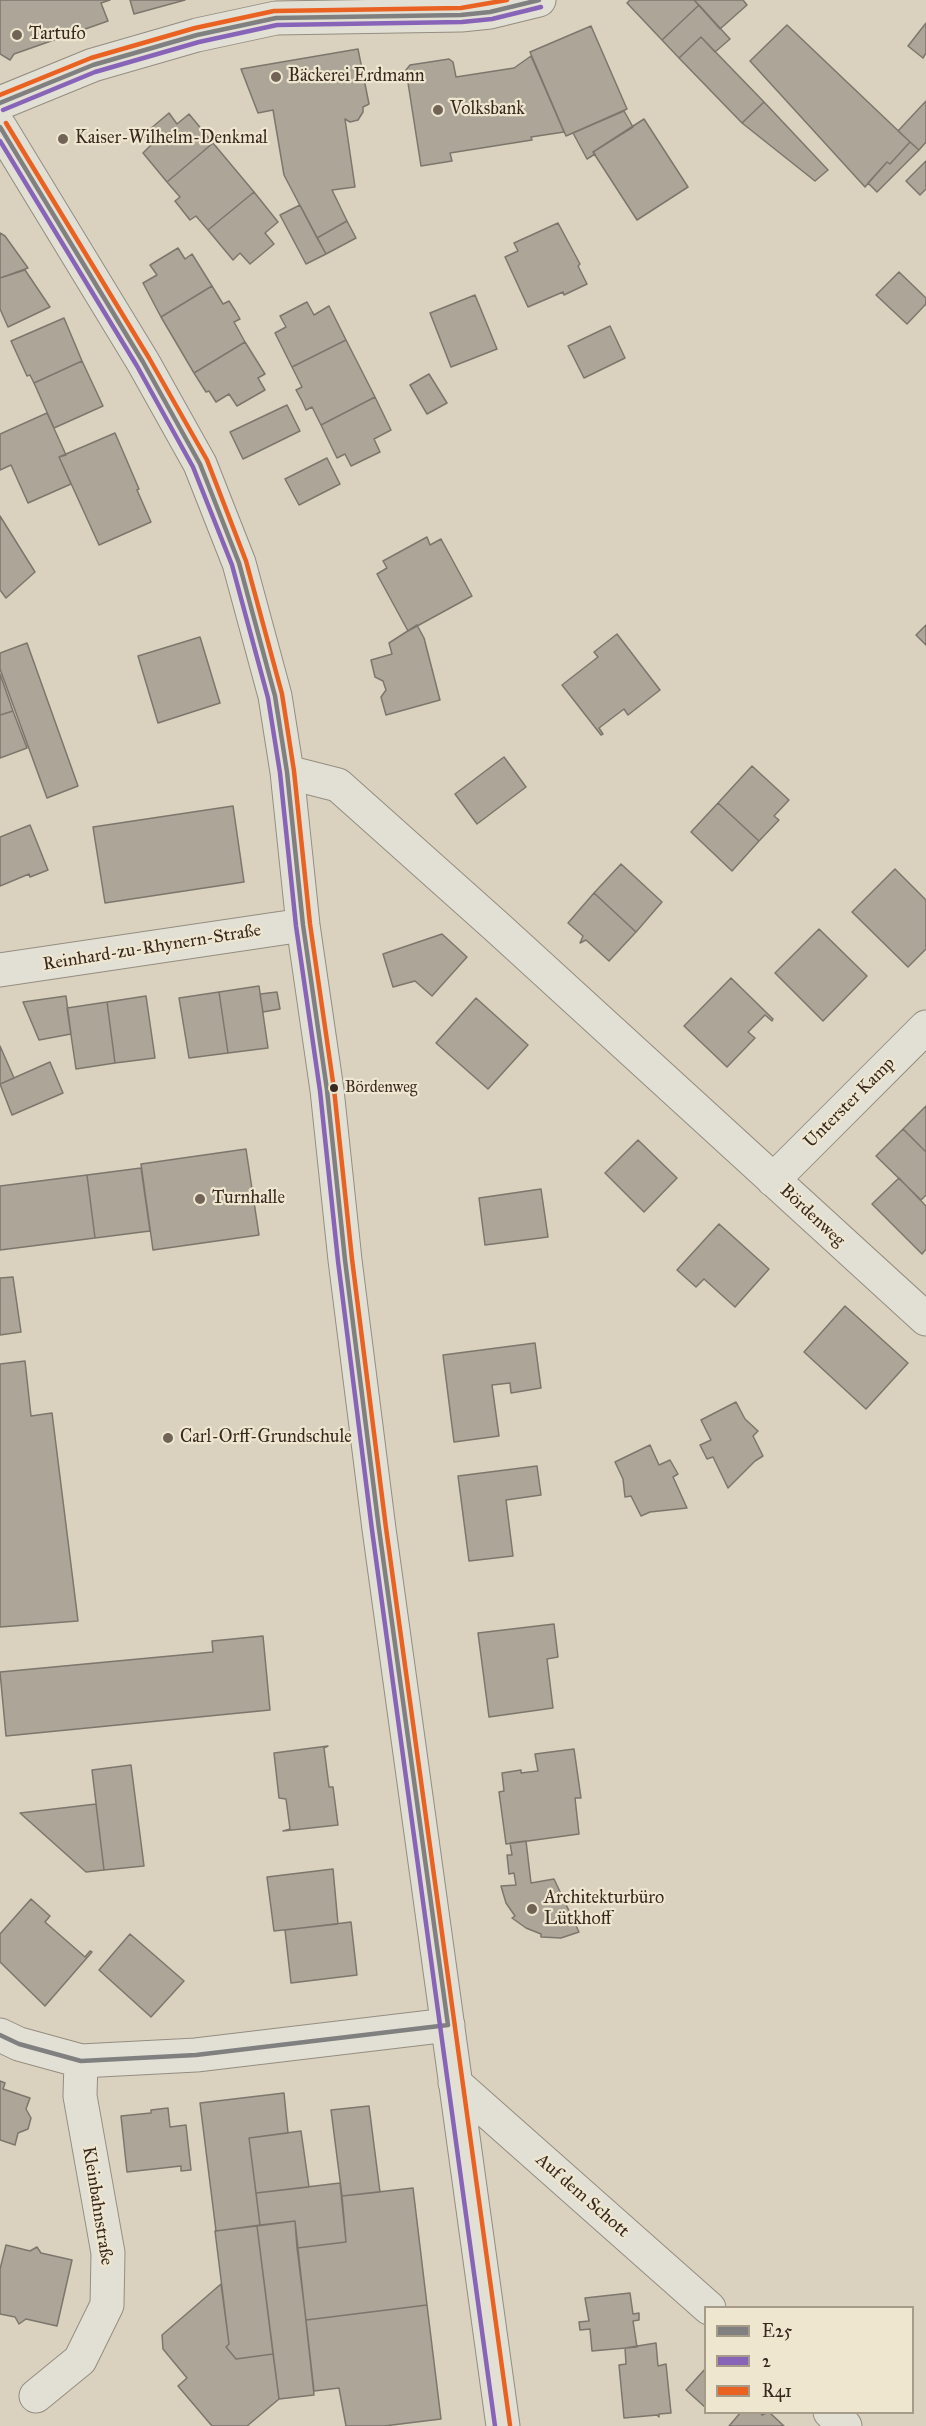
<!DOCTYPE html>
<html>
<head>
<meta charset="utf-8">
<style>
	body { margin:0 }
	#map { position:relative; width:926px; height:2426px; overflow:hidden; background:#dad2be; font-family:"IM FELL Great Primer",serif }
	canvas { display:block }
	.legend { position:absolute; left:704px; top:2306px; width:210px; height:108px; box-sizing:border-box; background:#eee6ce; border:2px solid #a69a88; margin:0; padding:8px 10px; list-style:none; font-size:18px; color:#392820 }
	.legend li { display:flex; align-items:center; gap:12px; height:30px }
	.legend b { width:30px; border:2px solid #a69a88 }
</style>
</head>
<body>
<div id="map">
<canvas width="926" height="2426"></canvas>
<ul class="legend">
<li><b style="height:8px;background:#808080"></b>E25</li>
<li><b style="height:8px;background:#8864b9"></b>2</li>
<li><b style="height:8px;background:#e96222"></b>R41</li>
</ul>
</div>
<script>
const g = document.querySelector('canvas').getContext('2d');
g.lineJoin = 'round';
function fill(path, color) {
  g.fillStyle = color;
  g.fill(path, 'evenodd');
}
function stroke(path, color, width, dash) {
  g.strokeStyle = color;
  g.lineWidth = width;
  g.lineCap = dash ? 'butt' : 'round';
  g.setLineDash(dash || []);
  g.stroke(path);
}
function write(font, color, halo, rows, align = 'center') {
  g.font = font + ' "IM FELL Great Primer",serif';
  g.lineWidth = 4.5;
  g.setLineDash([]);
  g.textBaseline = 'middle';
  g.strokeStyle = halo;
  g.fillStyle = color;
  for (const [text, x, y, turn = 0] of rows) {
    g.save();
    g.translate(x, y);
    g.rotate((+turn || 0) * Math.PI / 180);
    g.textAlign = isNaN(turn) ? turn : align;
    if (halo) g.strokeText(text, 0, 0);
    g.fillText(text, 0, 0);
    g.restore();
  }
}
const building = new Path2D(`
	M0 0H110L101 3 108 21 14 54 10 60 0 54Z
	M130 0H185L134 14Z
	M630 0H694L699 5 662 40 627 3Z
	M694 0H743L747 5 720 29Z
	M699 5 730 39 715 52 701 37 679 58 662 40Z
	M926 23V53L923 58 908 46Z
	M787 25 910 142 890 164 887 162 865 187 750 61Z
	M591 26 627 109 566 136 530 52Z
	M701 37 764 102 742 123 679 58Z
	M358 49 369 104 363 107V112L358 120 350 122 345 119 355 187 332 190 347 221 317 238 284 175 273 110 258 113 241 69Z
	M531 56 564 132 531 137 532 140 450 153 452 161 421 166 406 70 410 65 449 59 453 62 456 77 514 68Z
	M926 101V142L919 150 898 131Z
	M764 102 828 170 815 181 742 123Z
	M624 111 633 127 593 152 595 154 587 159 573 133Z
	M169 113 177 124 189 114 213 143 167 182 143 153 151 145 143 135Z
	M644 119 688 187 637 220 593 152Z
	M910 142 919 150 877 192 868 183 887 162 890 164Z
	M213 143 254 192 208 230 196 216 190 220 175 201 180 197 167 182Z
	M926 161V189L920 195 906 181Z
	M254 192 278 222 265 233 274 244 250 264 240 253 233 260 208 230Z
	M300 205 326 254 306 264 280 215Z
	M347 221 356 238 326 254 317 238Z
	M558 223 580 264 578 266 587 284 564 295 563 292 528 307 505 257 518 251 514 243Z
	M0 233 5 236 28 268 0 278Z
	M178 248 185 259 192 254 212 286 161 317 143 283 157 275 150 265Z
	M25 270 50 307 8 327 0 309V278Z
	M899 272 926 298V304L907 324 876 295Z
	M212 286 223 304 229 301 236 312 240 319 234 322 245 342 194 373 161 317Z
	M475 295 497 349 451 367 430 313Z
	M307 302 314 315 329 306 346 340 292 367 275 333 286 327 280 316Z
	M64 318 82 361 34 383 30 375 27 376 11 341Z
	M610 326 625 358 584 378 568 346Z
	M346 340 375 397 321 425 312 407 306 410 302 401 296 390 302 387 292 367Z
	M245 342 265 374 258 378 265 390 237 406 229 394 216 402 209 391 206 392 194 373Z
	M82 361 103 406 54 428 34 383Z
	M429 374 447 403 427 414 410 385Z
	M375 397 391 430 374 439 380 452 351 466 345 454 337 458 321 425Z
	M287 405 300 431 243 459 230 432Z
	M47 413 66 455 59 457 71 484 28 503 11 465 0 470V434Z
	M115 433 139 489 137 490 151 522 99 545 59 457Z
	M327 458 340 484 299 505 285 479Z
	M0 516 35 572 6 598 0 590Z
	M427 537 430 545 441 539 472 596 408 631 377 574 387 568 383 561Z
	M417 625 424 638 440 700 386 715 381 697 386 690 383 681 375 677 371 660 392 654 389 643Z
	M926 625V645L916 635Z
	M617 634 660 690 628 715 624 709 599 728 603 734 601 735 562 685 598 657 594 652Z
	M200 637 220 703 158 723 138 656Z
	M27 643 78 786 47 798 0 669V653Z
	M0 674 13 711 0 715Z
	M13 711 27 748 0 758V715Z
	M504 757 526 787 477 824 455 794Z
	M752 766 789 800 774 816 779 820 759 841 718 803Z
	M718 803 759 841 732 871 691 832Z
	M233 806 244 882 105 903 93 827Z
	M30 825 48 870 30 877 29 874 0 886V837Z
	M621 864 662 902 636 932 594 893Z
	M895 869 926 900V949L908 967 852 912Z
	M594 893 636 932 609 961 586 940 580 943 583 936 568 923Z
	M819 929 867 976 823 1021 775 973Z
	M442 934 467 957 432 996 415 981 393 987 383 954Z
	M731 978 773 1019 772 1021 765 1015 748 1032 755 1038 727 1067 684 1026Z
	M259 986 268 1048 228 1053 219 992Z
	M219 992 228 1053 189 1058 179 998Z
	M277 992 280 1009 263 1012 260 994Z
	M66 996 71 1034 39 1040 23 1002Z
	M146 996 155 1058 115 1063 107 1002Z
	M476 998 528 1045 488 1089 436 1043Z
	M107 1002 115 1063 76 1069 67 1008Z
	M0 1046 14 1078 0 1084Z
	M50 1062 63 1093 12 1115 0 1084Z
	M926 1106V1152L903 1129Z
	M903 1129 926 1152V1195L921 1200 876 1156Z
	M638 1140 677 1178 644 1212 605 1173Z
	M246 1149 259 1235 153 1250 141 1164Z
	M141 1168 150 1231 95 1238 87 1175Z
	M87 1175 95 1238 0 1250V1186Z
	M899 1178 926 1206V1249L922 1254 872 1204Z
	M541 1189 548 1237 485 1245 479 1198Z
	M719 1224 769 1269 735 1307 704 1279 696 1287 677 1270Z
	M13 1277 21 1332 0 1335V1278Z
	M845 1306 908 1363 866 1409 804 1352Z
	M535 1343 541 1388 511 1393 510 1383 492 1385 499 1436 454 1442 443 1355Z
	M25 1361 31 1416 52 1413 78 1621 0 1627V1364Z
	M736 1402 745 1419 758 1431 753 1436 763 1456 755 1461 728 1488 713 1457 707 1459 700 1445 711 1440 701 1420Z
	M650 1445 659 1465 670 1460 678 1474 673 1477 687 1508 650 1512 641 1516 631 1496 625 1497 623 1479 615 1462Z
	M537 1466 541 1495 506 1500 513 1556 469 1561 458 1476Z
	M554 1624 558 1657 547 1659 553 1708 489 1717 478 1633Z
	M263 1636 270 1710 6 1736 0 1672 213 1652 212 1641Z
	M328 1746 324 1748 329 1787H333L338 1825 283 1831 290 1829 286 1799 279 1798 274 1753Z
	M574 1749 581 1798H575L579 1834 506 1844 499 1792 504 1791 502 1773 521 1770V1773L538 1771 535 1754Z
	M131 1765 144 1866 104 1870 92 1770Z
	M96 1804 104 1870 86 1872 20 1813Z
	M526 1841 531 1883 554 1879 579 1932 561 1938 541 1937V1934L526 1928 512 1918 515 1916 506 1903 501 1886 516 1885 514 1873 509 1874 507 1855H512L510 1843Z
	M333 1869 338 1924 274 1931 267 1877Z
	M31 1899 50 1916 45 1922 85 1957 90 1951 92 1952 45 2006 0 1962V1934Z
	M351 1922 357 1975 291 1983 285 1930Z
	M130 1934 184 1981 151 2017 99 1970Z
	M0 2081 5 2083 3 2089 30 2098 26 2109 31 2118 28 2129 18 2133 15 2145 0 2140Z
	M284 2093 288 2133 249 2138 260 2225 216 2231 200 2103Z
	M369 2106 380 2192 342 2196 331 2110Z
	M168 2108 170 2127 186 2125 191 2170 181 2171V2166L127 2172 121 2116 151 2113V2110Z
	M301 2131 309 2187 256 2193 249 2138Z
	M340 2183 346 2242 297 2248 295 2221 260 2225 256 2193Z
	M413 2188 427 2305 306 2320 297 2248 346 2242 342 2196Z
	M295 2221 314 2395 279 2399 257 2226Z
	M257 2226 273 2354 236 2359 226 2347 229 2344 215 2231Z
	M6 2245 30 2251 37 2247 41 2253 72 2260 57 2326 26 2319 19 2324 15 2317 0 2314V2269Z
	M221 2284 229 2344 226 2347 236 2359 273 2354 279 2399 247 2426H212L178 2386 187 2378 163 2349 162 2335Z
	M630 2293 633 2314 639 2313V2320L633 2321 637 2347 592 2351 590 2329 580 2330 579 2322 589 2321 585 2298Z
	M427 2305 441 2419 384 2426H346L339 2388 314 2391 306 2320Z
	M656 2343 658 2366 666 2364 671 2413 659 2414V2417L657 2415 624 2418 619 2365 626 2364 625 2348Z
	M706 2368V2408L686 2390Z
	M741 2412H760L762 2415 769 2412 784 2426H729Z`);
const minor = new Path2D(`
	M0 103 93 65 197 35 276 18 461 15 490 12 539 0
	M0 127 143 362 200 464 239 563 275 696 287 772 303 925 327 1090 345 1260 379 1529 503 2426
	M287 772 338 785 497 927 926 1319
	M0 970 303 925
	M773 1180 926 1027
	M0 2035 19 2044 81 2061 196 2055 448 2025
	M455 2083 709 2308
	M36 2396 80 2360 107 2305 108 2253 80 2096 81 2061
	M830 2412 845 2426`);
const bus1 = new Path2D(`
	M0 103 93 65 197 35 276 18 461 15 490 12 539 0
	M0 127 143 362 200 464 239 563 275 696 287 772 303 925 327 1090 345 1260 379 1529 448 2025
	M0 2035 19 2044 81 2061 196 2055 448 2025`);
const bus2 = new Path2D(`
	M3 110 95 72 199 42 277 25 462 22 492 19 541 7
	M0 141 137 366 193 467 232 565 268 698 280 773 296 926 320 1091 338 1261 372 1530 495 2426`);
const bus3 = new Path2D(`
	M0 95 91 58 195 28 274 11 461 8 507 0
	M6 123 149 358 207 460 246 561 282 694 294 771 310 924 334 1089 352 1259 386 1528 510 2425`);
const markers = [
	[17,35,6,"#716457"],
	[276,77,6,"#716457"],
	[438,110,6,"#716457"],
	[63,139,6,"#716457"],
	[334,1088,5,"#392820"],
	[200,1199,6,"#716457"],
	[168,1438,6,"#716457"],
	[532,1909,6,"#716457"]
];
const busNames = [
	["Bördenweg",345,1088]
];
const poiNames = [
	["Tartufo",29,35],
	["Bäckerei Erdmann",288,77],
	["Volksbank",450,110],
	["Kaiser-Wilhelm-Denkmal",75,139],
	["Turnhalle",212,1199],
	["Carl-Orff-Grundschule",180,1438],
	["Architekturbüro",544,1899],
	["Lütkhoff",544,1920]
];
const streetNames = [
	["Reinhard-zu-Rhynern-Straße",152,948,-9],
	["Unterster Kamp",850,1103,-45],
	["Bördenweg",812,1216,43],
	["Auf dem Schott",582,2196,41],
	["Kleinbahnstraße",97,2206,81]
];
fill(building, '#aca598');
stroke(building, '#7d766c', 1.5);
stroke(minor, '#948d81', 35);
stroke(minor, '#e2dfd4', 33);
stroke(bus1, '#808080', 4.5);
stroke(bus2, '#8864b9', 4.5);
stroke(bus3, '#e96222', 4.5);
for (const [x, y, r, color] of markers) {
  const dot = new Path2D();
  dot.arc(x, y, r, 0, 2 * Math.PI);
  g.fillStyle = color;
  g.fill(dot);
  stroke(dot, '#eee6ce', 2);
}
write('16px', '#392820', '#eee6ce', busNames, 'left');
write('18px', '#392820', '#eee6ce', poiNames, 'left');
write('18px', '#392820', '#eee6ce', streetNames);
</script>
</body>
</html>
